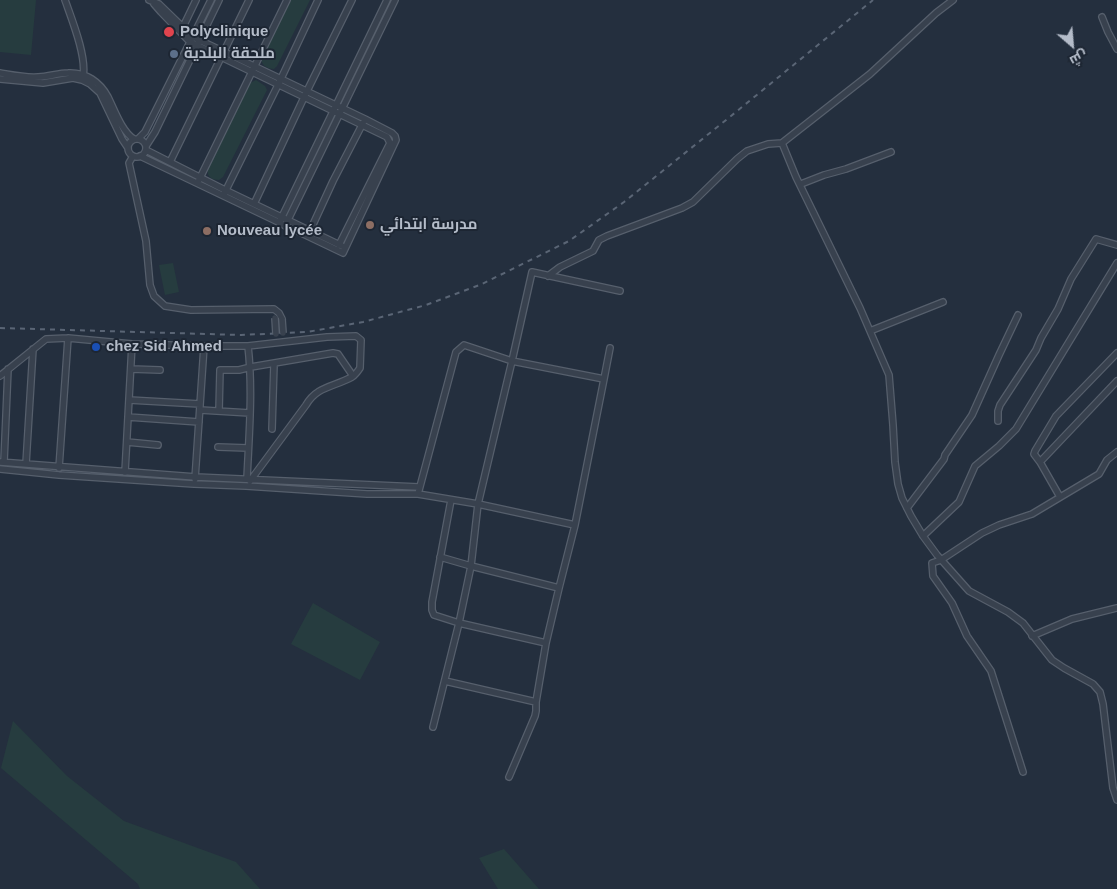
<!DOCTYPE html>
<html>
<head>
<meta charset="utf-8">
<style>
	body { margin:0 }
	#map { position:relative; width:1117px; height:889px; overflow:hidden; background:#242f3e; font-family:Helvetica,Cairo,sans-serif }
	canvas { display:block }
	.north { position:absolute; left:1047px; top:20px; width:50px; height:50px; -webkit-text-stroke:4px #1d2633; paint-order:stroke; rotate:153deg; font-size:14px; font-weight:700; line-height:20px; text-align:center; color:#b4bcc9 }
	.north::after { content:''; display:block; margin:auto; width:18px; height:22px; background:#b4bcc9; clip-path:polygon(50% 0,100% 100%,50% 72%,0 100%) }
</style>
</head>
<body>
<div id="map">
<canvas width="1117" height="889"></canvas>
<div class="north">ش</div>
</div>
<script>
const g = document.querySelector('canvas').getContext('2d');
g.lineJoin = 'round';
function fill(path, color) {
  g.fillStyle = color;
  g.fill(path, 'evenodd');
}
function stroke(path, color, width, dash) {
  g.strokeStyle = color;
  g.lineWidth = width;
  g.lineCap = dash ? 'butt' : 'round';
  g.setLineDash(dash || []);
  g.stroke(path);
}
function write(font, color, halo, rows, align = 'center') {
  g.font = font + ' Helvetica,Cairo,sans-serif';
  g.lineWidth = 4;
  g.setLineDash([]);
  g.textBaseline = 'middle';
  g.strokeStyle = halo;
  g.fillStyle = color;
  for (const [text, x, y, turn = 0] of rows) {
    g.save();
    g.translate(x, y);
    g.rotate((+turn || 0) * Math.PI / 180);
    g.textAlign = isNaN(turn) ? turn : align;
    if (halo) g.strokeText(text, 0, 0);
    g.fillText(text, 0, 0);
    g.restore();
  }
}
const green = new Path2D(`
	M0 0H36L31 55 0 52Z
	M290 0H310L277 66 274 69C267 69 260 65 262 57Z
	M256 80 265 86 267 90 223 177 219 180C213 180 206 177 208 169L250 83Z
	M173 263 179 292 165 295 159 265Z
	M313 603 380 642 360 680 291 644Z
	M13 721 67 776 124 821 236 862 260 889H140L138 884 1 768Z
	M504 849 539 889H498L479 858Z`);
const minor = new Path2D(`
	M65 0C72 20 87 57 83 77
	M953 0 936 13 870 74 782 143 796 177 860 308 889 375 893 425 895 462 898 484 902 498 911 516 923 536 937 555 969 591 1008 612 1023 623 1052 660 1064 668 1093 684 1100 692 1103 704 1113 788 1117 800
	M154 4 161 12 190 42 387 137 390 143 339 245
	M1102 17 1108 32 1117 49
	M183 27 196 0
	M0 73C12 75 26 78 38 77 48 77 58 73 68 73 86 72 100 82 108 97 114 109 122 132 134 139
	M0 79 43 83 73 78 82 80 90 84 100 93 122 139 128 148
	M128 148a9 9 0 1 1 18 0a9 9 0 1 1-18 0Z
	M138 139 145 132 211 0
	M146 146 155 132 219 0
	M146 150 225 190 342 246
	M133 156 129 163 146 241 150 285 154 296 165 306 191 310 274 309 279 313 282 319
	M140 156 343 253 396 140 395 136 392 133 365 119 193 37 159 4 149 0
	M170 162 249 0
	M199 180 287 0
	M801 184 824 175 846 169 891 152
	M224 194 278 85 318 0
	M254 204 307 91 352 0
	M279 223 387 0
	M285 226 395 0
	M310 231 333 181 363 123
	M548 276 560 267 593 251 599 240 607 236 682 208 693 202 737 159 747 151 768 144 782 143
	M870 331 943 302
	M204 346H248C253 390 249 435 247 479
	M248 346 327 337 356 336 361 340 360 368C358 371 355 375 352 377 334 387 317 386 306 405L250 481
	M131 369 160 370
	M0 376 46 339 68 338 132 344 204 346 195 479
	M604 379 610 348
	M129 400 200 404
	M200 410 250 413
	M219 411 220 370H239L251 367 333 353 338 354 353 376
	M128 417 199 422
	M998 421V411L1000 405 1036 350 1041 338 1058 309 1071 279 1096 239 1117 245
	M272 429 274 364
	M127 442 158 445
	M218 447 248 448
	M0 462 196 477 419 487
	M4 462 8 369
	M1040 462 1117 381
	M26 464 33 349
	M59 468 68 338
	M0 469 59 475 194 484 246 486 367 494H418L478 504 512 361 464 345 456 352 418 494
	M125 472 132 344
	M1060 497 1040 462 1034 454 1035 451 1056 416 1117 353
	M451 500 432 602V610L434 615 459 623 546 643
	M478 504 575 525 559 588 471 566Z
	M907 508 944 459 945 455 972 415 999 355 1018 315
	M575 525 604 379 512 361 532 272 620 291
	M923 536 959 502 975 466 999 446 1016 429 1117 263
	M1032 636 1072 619 1117 608
	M445 681 536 702 546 643 559 588
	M433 727 459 623 471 566 440 557
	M1023 772 991 671 967 636 952 603 933 576 932 563 941 560 982 533 999 525 1032 514 1099 474 1107 460 1117 452
	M509 777 535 716 536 711V702`);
const rail = new Path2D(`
	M0 328 241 335 307 332 363 322 426 305 482 284 569 241 624 202 731 116 873 0`);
const minorBridge = new Path2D(`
	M275 318 276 334
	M282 319 283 333`);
const markers = [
	[169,32,6,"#e0444e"],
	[174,54,5,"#5c6f8a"],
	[370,225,5,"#8d6e63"],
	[207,231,5,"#8d6e63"],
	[96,347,5,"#1a4fb4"]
];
const poiNames = [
	["Polyclinique",180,32],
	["ملحقة البلدية",184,54],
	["مدرسة ابتدائي",380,225],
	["Nouveau lycée",217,231],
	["chez Sid Ahmed",106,347]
];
fill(green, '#263c3f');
stroke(minor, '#565f6c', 8);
stroke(minor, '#38414e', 5.5);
stroke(rail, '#5a6575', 2, [5, 5]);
stroke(minorBridge, '#565f6c', 8, []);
stroke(minorBridge, '#38414e', 5.5);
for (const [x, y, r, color] of markers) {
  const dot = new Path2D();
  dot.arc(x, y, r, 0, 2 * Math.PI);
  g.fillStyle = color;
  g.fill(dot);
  stroke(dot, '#1d2633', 2);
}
write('bold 15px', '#b4bcc9', '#1d2633', poiNames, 'left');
</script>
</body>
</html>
